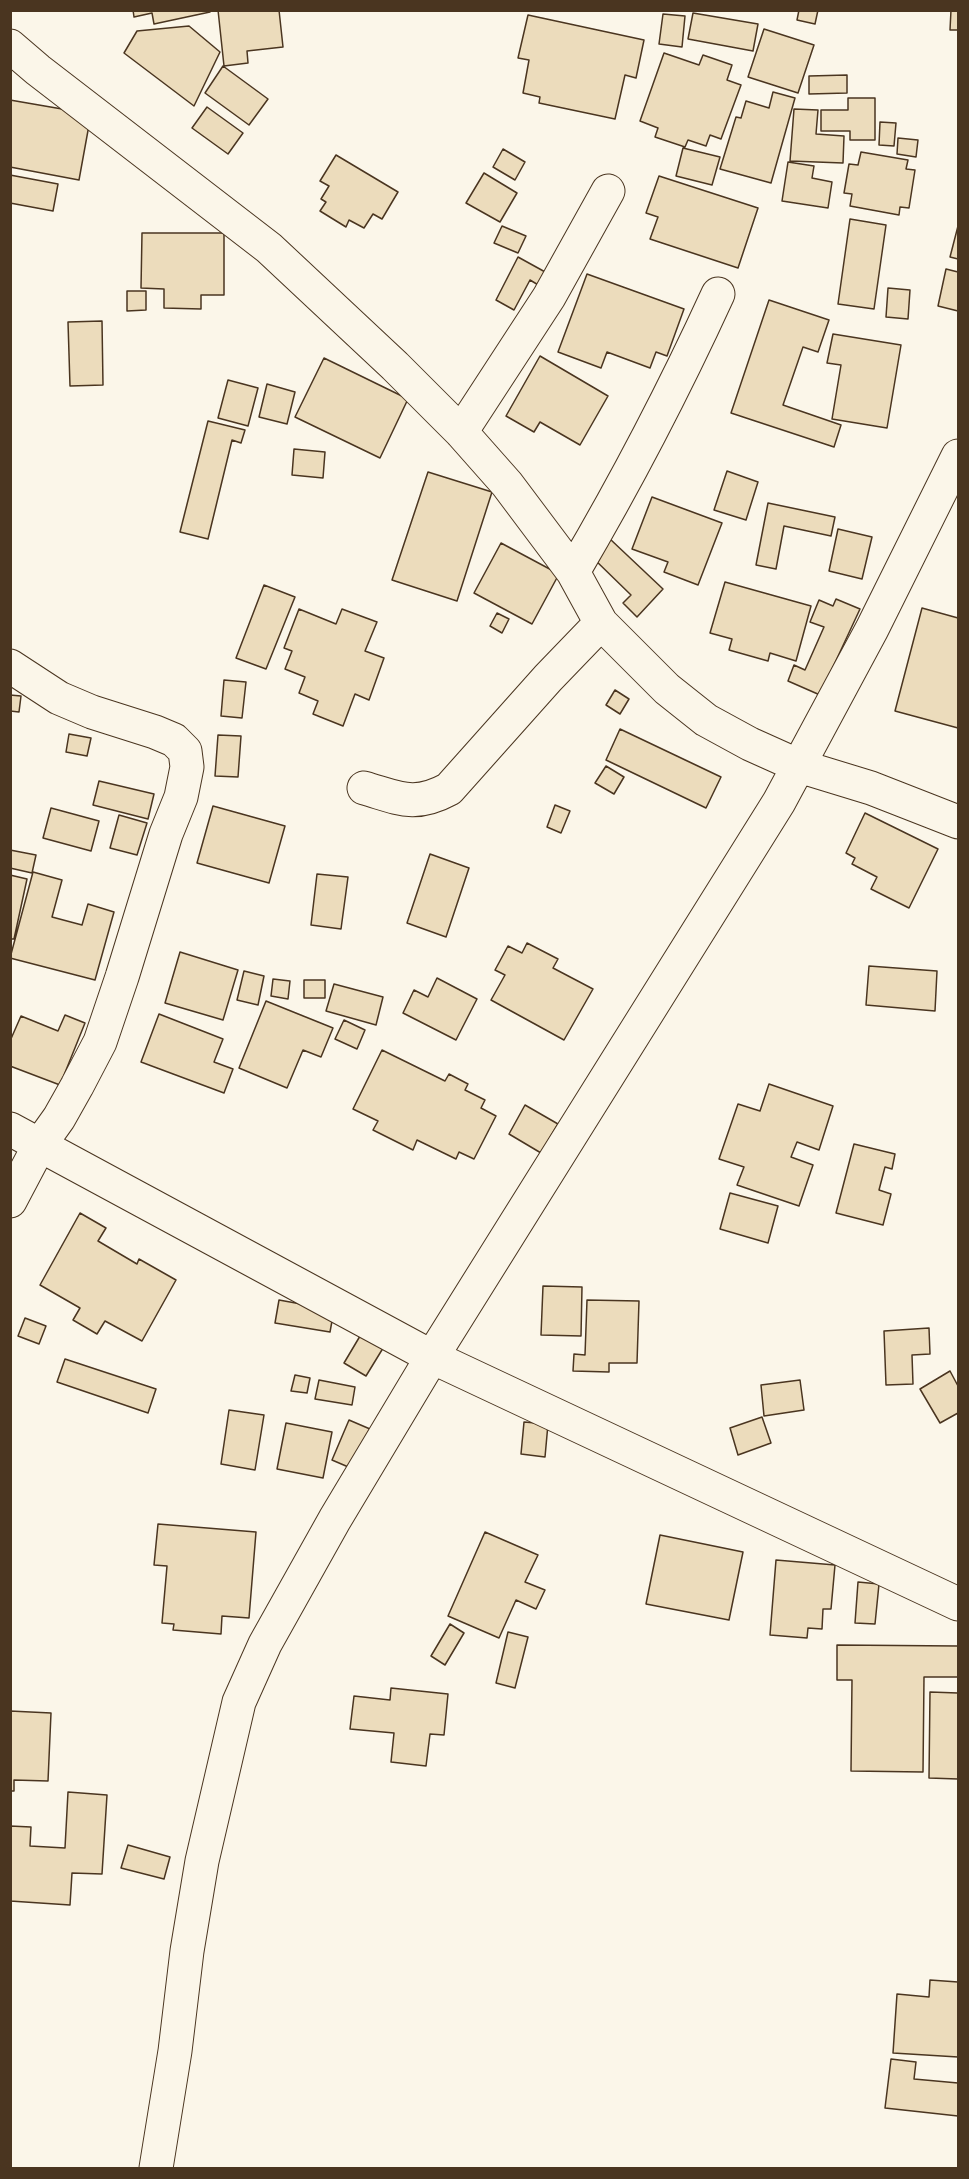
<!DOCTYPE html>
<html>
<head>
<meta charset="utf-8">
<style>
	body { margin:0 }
	#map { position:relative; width:969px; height:2179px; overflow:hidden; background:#fbf6e9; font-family:Montserrat,sans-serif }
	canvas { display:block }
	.frame { position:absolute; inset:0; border:12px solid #4a3520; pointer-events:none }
</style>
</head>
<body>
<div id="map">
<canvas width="969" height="2179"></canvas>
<div class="frame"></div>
</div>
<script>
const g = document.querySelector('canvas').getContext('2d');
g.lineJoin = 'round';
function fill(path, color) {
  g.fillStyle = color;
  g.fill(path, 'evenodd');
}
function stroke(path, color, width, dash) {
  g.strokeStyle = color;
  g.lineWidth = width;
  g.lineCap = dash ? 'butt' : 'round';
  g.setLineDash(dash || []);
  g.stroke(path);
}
const building = new Path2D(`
	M133 10H210V12L154 24 152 13 134 17Z
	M218 10H279L283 47 247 51 248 63 224 66Z
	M799 10H818L815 24 797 20Z
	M951 10H958V30H950Z
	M693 13 758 24 753 51 688 39Z
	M663 14 685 16 682 47 659 44Z
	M528 15 644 40 636 78 625 75 615 119 539 103 540 97 523 93 529 60 518 58Z
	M189 26 220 52 194 106 124 53 137 31Z
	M764 29 814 45 798 93 748 77Z
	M664 53 699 65 703 55 732 65 727 80 741 85 721 139 710 135 706 146 688 140 685 147 655 137 658 128 640 121Z
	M223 66 268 99 249 125 205 93Z
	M847 75V93L809 94V76Z
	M773 92 795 98 771 183 720 169 736 117 741 118 746 101 769 108Z
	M848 98H875V140H850V131H821V110H848Z
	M10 100 91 114 79 180 10 167Z
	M207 107 243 133 228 154 192 128Z
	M794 109 818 110 816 134 844 136 843 163 790 161Z
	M880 122 896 123 894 146 879 145Z
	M898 138 918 140 916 157 897 154Z
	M683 148 720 157 712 185 676 176Z
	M503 149 525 162 515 180 493 167Z
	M861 152 908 160 906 169 915 170 909 208 900 207 899 215 850 206 852 194 844 193 849 164 858 165Z
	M336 155 398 192 382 219 373 214 364 228 349 220 346 227 320 211 326 202 321 199 329 186 320 181Z
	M788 162 814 166 812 178 832 182 828 208 782 201Z
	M484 173 517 193 500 222 466 203Z
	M10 175 58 184 53 211 10 203Z
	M659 176 758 208 738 268 650 239 658 217 646 213Z
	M850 219 886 225 874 309 838 304Z
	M502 226 526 236 518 253 494 243Z
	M958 226V259L950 257Z
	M142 233H224V295H201V309L164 308V289L141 288Z
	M518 257 547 273 540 286 530 280 514 310 496 300Z
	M946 269 958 272V311L938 306Z
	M587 274 684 309 667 356 656 352 650 368 607 352 601 368 558 352Z
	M888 288 910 290 908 319 886 317Z
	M127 291H146V310L127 311Z
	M769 300 829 320 818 352 803 347 783 405 841 425 834 447 731 413Z
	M102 321 103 385 70 386 68 322Z
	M833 334 901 345 887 428 832 419 841 365 827 363Z
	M540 356 608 396 580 445 540 422 534 432 506 416Z
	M324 358 408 399 380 458 295 417Z
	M228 380 258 388 248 426 218 418Z
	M267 384 295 392 287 424 259 417Z
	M208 421 245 430 241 443 232 440 208 539 180 532Z
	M294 449 325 452 323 478 292 475Z
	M727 471 758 482 746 520 714 510Z
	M428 472 492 492 457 601 392 580Z
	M652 497 722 523 698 585 664 572 668 562 632 549Z
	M768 503 835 517 831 536 784 526 776 569 756 565Z
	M838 529 872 537 862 579 829 571Z
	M610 539 663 589 637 617 623 603 631 595 592 557Z
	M501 543 559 574 532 624 474 593Z
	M725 582 811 606 796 661 770 653 768 661 729 650 732 639 710 633Z
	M264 585 295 597 266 669 236 658Z
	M836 599 860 609 820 695 788 681 794 665 805 670 824 627 810 622 819 600 833 606Z
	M922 608 958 618V728L895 711Z
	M299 609 336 624 342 609 377 622 365 651 384 658 369 700 355 694 343 726 313 714 318 701 299 693 305 677 285 669 292 651 284 648Z
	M497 613 509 619 502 633 490 626Z
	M224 680 246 682 242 718 221 716Z
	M615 690 629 699 620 714 606 705Z
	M10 695 21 696 19 712 10 711Z
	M620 729 721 777 706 808 606 760Z
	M69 734 91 738 87 756 66 752Z
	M218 735 241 736 238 777 215 776Z
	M606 766 624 777 614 794 595 783Z
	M99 781 154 794 148 819 93 805Z
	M555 805 570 811 561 833 547 827Z
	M213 806 285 826 269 883 197 863Z
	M51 808 99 821 91 851 43 838Z
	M865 813 938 849 909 908 871 889 877 877 852 864 855 858 846 853Z
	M119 815 147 823 137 855 110 848Z
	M10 850 36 855 32 873 10 868Z
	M430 854 469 868 446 937 407 923Z
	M33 872 62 880 52 917 82 925 88 904 114 912 95 980 10 958Z
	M317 874 348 877 341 929 311 925Z
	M10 875 27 879 14 939H10Z
	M527 943 558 959 553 968 593 989 564 1040 491 1000 505 975 495 970 508 946 522 953Z
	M180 952 238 970 223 1020 165 1003Z
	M869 966 937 971 935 1011 866 1005Z
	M244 971 264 976 258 1005 237 1000Z
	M437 978 477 999 456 1040 403 1013 414 990 428 997Z
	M273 979 290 981 288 999 271 996Z
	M304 980H325V998H304Z
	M334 984 383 997 376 1025 326 1011Z
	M266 1001 333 1028 321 1057 303 1050 287 1088 239 1068Z
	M159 1014 223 1039 214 1062 233 1069 224 1093 141 1062Z
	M65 1015 85 1023 60 1085 10 1066V1041L21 1016 58 1031Z
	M344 1020 365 1030 357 1049 335 1039Z
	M382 1050 445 1081 449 1074 468 1084 465 1090 485 1100 481 1108 496 1116 474 1159 459 1152 456 1159 417 1140 413 1150 373 1130 378 1121 353 1109Z
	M769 1084 833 1106 819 1150 797 1142 791 1157 813 1165 799 1206 737 1185 744 1167 719 1159 738 1104 760 1111Z
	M525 1105 558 1124 541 1153 509 1134Z
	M854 1144 895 1154 892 1169 885 1167 879 1190 891 1194 883 1225 836 1213Z
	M730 1193 778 1206 768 1243 720 1229Z
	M80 1213 106 1228 98 1241 137 1264 139 1259 176 1280 142 1341 105 1321 97 1334 73 1320 80 1308 40 1285Z
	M543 1286 582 1287 581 1336 541 1335Z
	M279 1300 334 1310 330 1332 275 1323Z
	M587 1300 639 1301 637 1363H609V1372L573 1371 574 1354 585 1355Z
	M25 1318 46 1326 39 1344 18 1336Z
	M366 1326 388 1340 366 1376 344 1363Z
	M929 1328 930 1354 912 1355 913 1384 886 1385 884 1331Z
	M65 1359 156 1389 148 1413 57 1382Z
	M950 1371 958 1386V1413L940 1423 920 1389Z
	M295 1375 310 1378 307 1393 291 1391Z
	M319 1380 355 1387 352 1405 315 1399Z
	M800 1380 804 1410 764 1416 761 1385Z
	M229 1410 264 1415 255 1470 221 1464Z
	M762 1417 771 1443 738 1455 730 1428Z
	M349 1420 370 1429 353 1469 332 1460Z
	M524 1422 548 1424 545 1457 521 1454Z
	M286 1423 332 1432 323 1478 277 1469Z
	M158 1524 256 1532 249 1618 222 1616 221 1634 173 1630 174 1624 162 1623 167 1566 154 1565Z
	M485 1532 538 1555 525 1582 545 1590 536 1609 516 1600 499 1638 448 1616Z
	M660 1535 743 1552 729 1620 646 1604Z
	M776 1560 835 1565 831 1609H823L822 1629 808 1628 807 1638 770 1635Z
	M858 1582 879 1584 875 1624 855 1623Z
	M450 1624 464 1633 445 1665 431 1656Z
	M508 1632 528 1637 515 1688 496 1683Z
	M837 1645 958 1646V1677H924L923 1772 851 1771 852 1680H837Z
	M391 1688 448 1694 444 1735 430 1734 426 1766 391 1762 394 1733 350 1729 354 1696 390 1700Z
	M930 1692 958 1693V1779L929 1778Z
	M10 1711 51 1713 48 1781 14 1780V1791H10Z
	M68 1792 107 1795 102 1874 72 1873 70 1905 10 1901V1826L31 1827 30 1846 65 1848Z
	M128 1845 170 1857 164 1879 121 1868Z
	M930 1980 958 1982V2057L893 2053 897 1994 929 1997Z
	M891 2059 916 2062 914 2079 958 2083V2116L885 2108Z`);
const street = new Path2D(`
	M10 46 38 70 269 248 395 366 461 432 507 484 573 572 601 623 667 689 706 720 750 744 799 766 871 788 958 822
	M461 432 549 297 608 191
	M573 572C626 482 674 390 718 294
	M10 666 59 698 92 712 155 732 174 740 185 751 187 767 181 797 166 834 122 977 100 1042 77 1086 59 1118 39 1146 10 1201
	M364 788C399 798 414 808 449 789L548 678 601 623
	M10 1129 432 1357 958 1604
	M156 2168 175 2051 187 1951 202 1861 239 1702 265 1644 335 1519 432 1357 779 802 872 629 958 456`);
fill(building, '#ecdcbc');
stroke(building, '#4a3520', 1.5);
stroke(street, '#4a3520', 35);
stroke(street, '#fbf6e9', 33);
</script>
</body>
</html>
